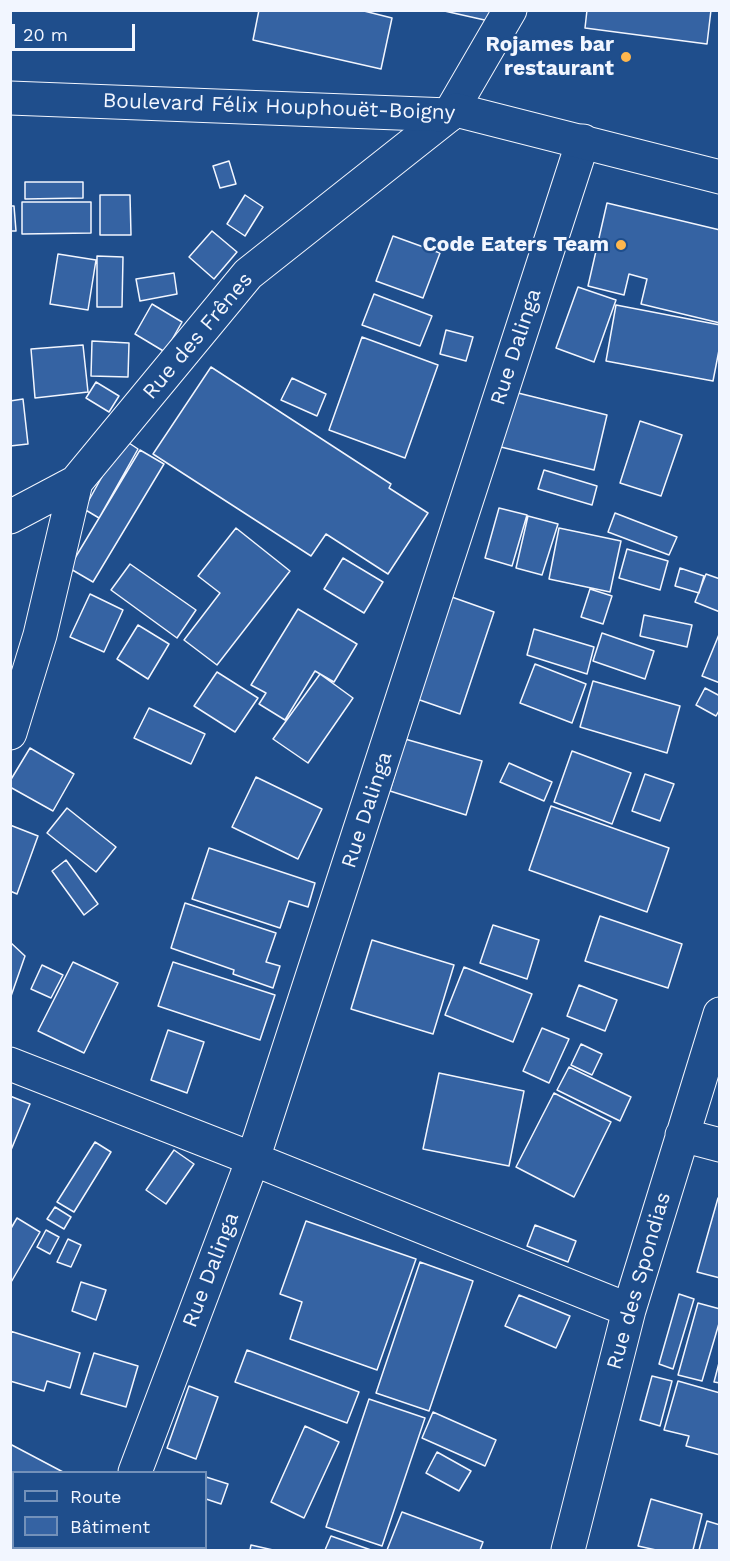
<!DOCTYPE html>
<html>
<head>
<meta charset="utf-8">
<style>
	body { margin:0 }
	#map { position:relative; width:730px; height:1561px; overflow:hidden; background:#1f4e8c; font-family:"Work Sans",sans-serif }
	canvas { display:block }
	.frame { position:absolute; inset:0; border:12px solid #f2f6ff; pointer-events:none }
	.legend { position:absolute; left:12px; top:1471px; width:195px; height:78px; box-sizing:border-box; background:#1f4e8c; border:2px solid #7391ba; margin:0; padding:8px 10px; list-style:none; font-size:18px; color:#f2f6ff }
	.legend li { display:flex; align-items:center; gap:12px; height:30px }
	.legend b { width:30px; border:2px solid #7391ba }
	.scale { position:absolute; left:12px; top:24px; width:123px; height:27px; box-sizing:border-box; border:3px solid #f2f6ff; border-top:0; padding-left:8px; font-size:18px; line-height:21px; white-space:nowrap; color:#f2f6ff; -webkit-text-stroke:4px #1f4e8c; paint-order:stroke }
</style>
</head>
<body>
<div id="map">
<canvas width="730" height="1561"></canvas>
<div class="frame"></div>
<ul class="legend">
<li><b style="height:8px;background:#1f4e8c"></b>Route</li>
<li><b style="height:16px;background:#3563a3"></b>Bâtiment</li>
</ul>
<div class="scale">20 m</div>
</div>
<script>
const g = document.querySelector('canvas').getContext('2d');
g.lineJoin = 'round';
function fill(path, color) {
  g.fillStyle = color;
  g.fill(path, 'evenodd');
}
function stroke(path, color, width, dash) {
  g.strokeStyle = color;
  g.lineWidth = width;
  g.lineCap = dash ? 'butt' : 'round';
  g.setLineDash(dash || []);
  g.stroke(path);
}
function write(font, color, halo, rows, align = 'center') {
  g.font = font + ' "Work Sans",sans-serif';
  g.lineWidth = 4.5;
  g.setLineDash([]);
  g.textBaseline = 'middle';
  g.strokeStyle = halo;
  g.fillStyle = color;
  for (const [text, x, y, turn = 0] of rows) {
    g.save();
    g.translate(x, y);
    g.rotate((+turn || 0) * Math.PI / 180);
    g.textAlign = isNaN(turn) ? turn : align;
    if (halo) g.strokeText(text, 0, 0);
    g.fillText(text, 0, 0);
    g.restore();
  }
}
const building = new Path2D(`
	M259 10H360L392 18 381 69 253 40Z
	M440 10H494L489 21Z
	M587 10H711L707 44 585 28Z
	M229 161 236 184 220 188 213 166Z
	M25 182H83V198L25 199Z
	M100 195H130L131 235H100Z
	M245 195 263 207 245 236 227 224Z
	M22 202H91V233L22 234Z
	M607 203 720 230V323L641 304 647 279 629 274 624 295 588 286Z
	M10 206H14L16 231H10Z
	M212 231 237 252 214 279 189 257Z
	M393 236 440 253 423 298 376 281Z
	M58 254 96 260 88 310 50 304Z
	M97 256 123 257 122 307H97Z
	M174 273 177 294 140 301 136 279Z
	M578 287 616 300 594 362 556 348Z
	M374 294 432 316 420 346 362 325Z
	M152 304 182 322 165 352 135 334Z
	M616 305 720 325V345L713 381 606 361Z
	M446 330 473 337 466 361 440 354Z
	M362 337 438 365 405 458 329 430Z
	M92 341 129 343 128 377 91 376Z
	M83 345 88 392 35 398 31 349Z
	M211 367 391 484 389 488 428 513 388 574 326 534 311 556 153 454Z
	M292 378 326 394 317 416 281 400Z
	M96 382 119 396 109 412 86 398Z
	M514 392 607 415 594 470 501 447Z
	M23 399 28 444 10 446V401Z
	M640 421 682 435 661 496 620 483Z
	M123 439 138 449 99 518 84 509Z
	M140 450 164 464 93 582 69 568Z
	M544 470 597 486 592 505 538 489Z
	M499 508 527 515 512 566 485 558Z
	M615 513 677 537 669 555 608 532Z
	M528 516 558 524 542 575 516 568Z
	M236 528 290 571 217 665 184 640 220 593 198 576Z
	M559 528 621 541 610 592 549 579Z
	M627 549 668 561 660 590 619 578Z
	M343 558 383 582 364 613 324 589Z
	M130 564 196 610 177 638 111 590Z
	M680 568 704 576 699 593 675 586Z
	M706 574 720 579V612L695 602Z
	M590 589 612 596 603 624 581 617Z
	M90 594 123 610 104 652 70 637Z
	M449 596 494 612 460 714 414 698Z
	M298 609 357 644 334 682 315 671 285 720 259 704 266 693 251 685Z
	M644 615 692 625 687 647 640 636Z
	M138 625 169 644 148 679 117 659Z
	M534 629 594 647 587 674 527 655Z
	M720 632V683L702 676Z
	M602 633 654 651 645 679 593 661Z
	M535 664 586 684 572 723 520 703Z
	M217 672 258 698 235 732 194 706Z
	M320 674 353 698 308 763 273 739Z
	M593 681 680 706 667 753 580 727Z
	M705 688 720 696V709L716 716 696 705Z
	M149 708 205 734 191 764 134 738Z
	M405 739 482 761 466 815 390 791Z
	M30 748 74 774 53 811 10 787V781Z
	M572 751 631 773 612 824 554 802Z
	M509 763 552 782 544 801 500 782Z
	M645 774 674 784 660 821 632 811Z
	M256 777 322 809 298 859 232 827Z
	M551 806 669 848 647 912 529 870Z
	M67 808 116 847 96 872 47 833Z
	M10 825 38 836 17 894 10 891Z
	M209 848 315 883 308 907 289 901 280 928 192 899Z
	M66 860 98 904 84 915 52 871Z
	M185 903 276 933 266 962 280 966 273 988 233 974 234 970 171 948Z
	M600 916 682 944 668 988 585 961Z
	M493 925 539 940 527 979 480 963Z
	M372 940 454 965 433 1034 351 1009Z
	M10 942 25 956 10 999Z
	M73 962 118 983 84 1053 38 1031Z
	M173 962 275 995 260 1040 158 1006Z
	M42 965 63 975 51 998 31 989Z
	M464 967 532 994 513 1042 445 1015Z
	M579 985 617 1000 605 1031 567 1016Z
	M542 1028 569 1039 549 1083 523 1071Z
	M168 1030 204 1042 187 1093 151 1080Z
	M581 1044 602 1054 592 1075 571 1065Z
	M569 1067 631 1097 620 1121 557 1090Z
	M439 1073 524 1091 509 1166 423 1149Z
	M554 1093 611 1122 574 1197 516 1167Z
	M10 1096 30 1104 11 1150H10Z
	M95 1142 111 1152 74 1212 57 1202Z
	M174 1150 194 1164 166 1204 146 1190Z
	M718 1198H720V1278L697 1272Z
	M55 1207 71 1217 64 1229 47 1219Z
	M17 1218 40 1232 10 1284V1230Z
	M306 1221 416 1259 377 1370 290 1339 302 1302 280 1294Z
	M535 1225 576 1241 568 1262 527 1246Z
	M46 1230 59 1237 50 1254 37 1247Z
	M68 1239 81 1245 71 1267 57 1262Z
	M420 1262 473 1281 429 1411 376 1393Z
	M81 1282 106 1290 96 1320 72 1311Z
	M679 1294 694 1299 673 1369 659 1364Z
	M519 1295 570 1316 556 1348 505 1326Z
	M698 1303 720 1309V1320L702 1381 678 1375Z
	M10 1331 80 1353 70 1388 47 1381 44 1391 10 1381Z
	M247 1350 359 1392 347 1423 235 1382Z
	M94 1353 138 1366 126 1407 81 1394Z
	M720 1359V1383L714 1382Z
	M652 1376 672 1381 660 1426 640 1420Z
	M678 1381 720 1393V1455L686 1446 689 1436 664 1430Z
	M189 1386 218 1397 196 1459 167 1448Z
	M369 1399 425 1418 382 1546 326 1527Z
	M433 1412 496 1440 485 1466 422 1438Z
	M305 1426 339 1442 304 1518 271 1502Z
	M10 1444 63 1472H14V1479L10 1478Z
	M437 1452 471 1471 459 1491 426 1473Z
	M206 1477 228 1484 221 1504 206 1499Z
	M651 1499 702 1514 693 1550H656L638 1546Z
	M402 1512 483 1542 480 1550H387Z
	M707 1521 720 1525V1550H699Z
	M331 1536 371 1550H325Z
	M251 1545 273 1550H250Z`);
const street = new Path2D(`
	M10 517 76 482 248 274 449 115 510 10
	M10 733 40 635 76 482
	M10 1064 253 1159 629 1310
	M682 1135 720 1145
	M135 1472 253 1159 583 141
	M105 1550 107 1548
	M568 1550 629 1310 720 1014`);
const secondary = new Path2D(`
	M10 98 449 115 456 110 720 177`);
const markers = [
	[626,57,6,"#ffb74d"],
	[621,245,6,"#ffb74d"]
];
const poiNames = [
	["Rojames bar",614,45],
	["restaurant",614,69],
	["Code Eaters Team",609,245]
];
const streetNames = [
	["Boulevard Félix Houphouët-Boigny",279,107,2],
	["Rue des Frênes",198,336,-50],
	["Rue Dalinga",516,347,-72],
	["Rue Dalinga",367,810,-72],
	["Rue Dalinga",211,1270,-69],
	["Rue des Spondias",639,1281,-74]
];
fill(building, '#3563a3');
stroke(building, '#f2f6ff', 1.5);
stroke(street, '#f2f6ff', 35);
stroke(secondary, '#f2f6ff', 35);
stroke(street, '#1f4e8c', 33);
stroke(secondary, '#1f4e8c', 33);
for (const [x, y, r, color] of markers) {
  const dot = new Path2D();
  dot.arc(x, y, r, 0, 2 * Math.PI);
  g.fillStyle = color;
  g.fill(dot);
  stroke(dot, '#1f4e8c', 2);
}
write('bold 21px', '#f2f6ff', '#1f4e8c', poiNames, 'right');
write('21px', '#f2f6ff', '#1f4e8c', streetNames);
</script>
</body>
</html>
